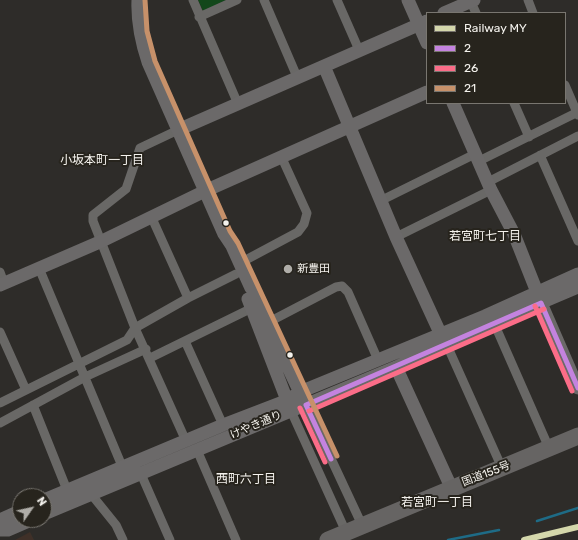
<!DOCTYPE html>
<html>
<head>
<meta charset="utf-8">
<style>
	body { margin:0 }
	#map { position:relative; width:578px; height:540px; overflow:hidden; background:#2e2c29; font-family:Rubik,sans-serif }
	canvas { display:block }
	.legend { position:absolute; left:426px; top:12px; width:140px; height:92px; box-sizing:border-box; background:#27241d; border:1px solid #797670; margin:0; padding:5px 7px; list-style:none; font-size:12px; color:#f4f2ed }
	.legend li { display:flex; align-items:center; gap:8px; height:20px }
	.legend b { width:20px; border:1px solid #797670 }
	.north { position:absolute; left:12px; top:488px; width:40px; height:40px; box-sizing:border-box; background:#27241d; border:1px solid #797670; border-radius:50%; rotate:56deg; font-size:11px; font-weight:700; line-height:16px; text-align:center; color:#f4f2ed }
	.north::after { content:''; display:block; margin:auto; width:14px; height:18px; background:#afada8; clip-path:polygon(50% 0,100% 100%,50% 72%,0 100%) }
</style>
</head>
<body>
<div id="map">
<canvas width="578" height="540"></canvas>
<ul class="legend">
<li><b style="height:5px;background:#d4d7ab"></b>Railway MY</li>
<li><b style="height:5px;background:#c483df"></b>2</li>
<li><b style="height:5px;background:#fb6d88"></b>26</li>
<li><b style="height:5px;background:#c7916a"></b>21</li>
</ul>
<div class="north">N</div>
</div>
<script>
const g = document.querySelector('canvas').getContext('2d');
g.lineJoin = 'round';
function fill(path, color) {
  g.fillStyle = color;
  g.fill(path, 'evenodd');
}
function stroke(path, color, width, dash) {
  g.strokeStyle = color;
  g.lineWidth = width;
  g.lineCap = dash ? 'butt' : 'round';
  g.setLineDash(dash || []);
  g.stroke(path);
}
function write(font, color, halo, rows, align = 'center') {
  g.font = font + ' Rubik,"Noto Sans JP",sans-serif';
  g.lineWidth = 4;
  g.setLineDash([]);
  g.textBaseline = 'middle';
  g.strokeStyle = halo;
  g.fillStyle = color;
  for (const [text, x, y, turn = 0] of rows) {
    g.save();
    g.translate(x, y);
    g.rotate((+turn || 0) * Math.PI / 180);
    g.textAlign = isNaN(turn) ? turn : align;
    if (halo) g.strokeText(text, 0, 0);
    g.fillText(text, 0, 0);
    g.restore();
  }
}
const commercial = new Path2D(`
	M30 532 34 540H15Z`);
const green = new Path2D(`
	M198 0H226L203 11Z`);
const stream = new Path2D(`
	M537 521 578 508
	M448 540 499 530`);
const street = new Path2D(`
	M193 0 238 104
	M264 0 298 79
	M337 0 359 50
	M470 0 476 13
	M528 0 533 13
	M199 17 237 0
	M565 85 578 115
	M514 103 529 137
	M178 130 140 148 126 189 93 215V221L135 328 186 441
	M540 155 578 241
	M479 161 578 112
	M488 182 578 136
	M380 201 475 154
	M151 216 188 298
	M396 237 491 190
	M240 263 298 232 304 224 307 213 281 156
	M39 268 122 466
	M0 272 4 283
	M267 323 336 287 342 286 348 292 378 360
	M494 323 549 448
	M0 332 26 390
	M185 341 223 425
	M446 343 502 468
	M150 358 252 308
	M0 403 127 340 135 328 188 298 236 274
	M33 405 67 490
	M306 405 362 525
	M291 411 346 532
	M0 423 85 377 146 349
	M197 450 236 540
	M141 474 170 540
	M91 494 116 525 123 540`);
const secondary = new Path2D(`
	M138 0C137 22 141 41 148 62L224 234 232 246 251 288
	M408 0 427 43
	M444 13 474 0
	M324 66 396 237 441 335
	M453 103 491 190 514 234 537 292
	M178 130 427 21
	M0 285 102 241 205 191 427 92
	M254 295 303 399
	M248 299 290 408
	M541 303 578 388
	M396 367 451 487
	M44 500 223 425 288 400 300 392 485 316 578 274
	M44 514 396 367 446 343 578 287
	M0 520 20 511
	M0 530H8L31 520`);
const highway = new Path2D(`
	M328 540 578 436`);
const bus1 = new Path2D(`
	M541 303 578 388
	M306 405 541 303
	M306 405 331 459`);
const bus2 = new Path2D(`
	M535 306 572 391
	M300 408 325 462
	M309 411 544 309`);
const bus3 = new Path2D(`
	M145 0 147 31 155 61 230 231 238 243 337 456`);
const rail1 = new Path2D(`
	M524 540 578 527`);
const markers = [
	[226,223,3.5,"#f4f2ed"],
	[288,269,5,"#afada8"],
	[290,355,3.5,"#f4f2ed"]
];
const poiNames = [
	["新豊田",297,269]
];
const streetNames = [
	["けやき通り",256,425,-23],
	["国道155号",486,474,-21]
];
const neighbourhoodNames = [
	["小坂本町一丁目",102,161],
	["若宮町七丁目",485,237],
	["西町六丁目",246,480],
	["若宮町一丁目",437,503]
];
fill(commercial, '#3f3028');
fill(green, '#12471a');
stroke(stream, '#1e6b86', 2.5);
stroke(street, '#696866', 9);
stroke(secondary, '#6b6969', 13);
stroke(highway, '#666463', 17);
stroke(bus1, '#c483df', 5);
stroke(bus2, '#fb6d88', 5);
stroke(bus3, '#c7916a', 5);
stroke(rail1, '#d4d7ab', 6);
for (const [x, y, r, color] of markers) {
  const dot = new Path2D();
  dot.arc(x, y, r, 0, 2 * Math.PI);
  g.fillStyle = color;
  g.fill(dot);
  stroke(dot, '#27241d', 1.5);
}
write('11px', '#f4f2ed', '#27241d', poiNames, 'left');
write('11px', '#f4f2ed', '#27241d', streetNames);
write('12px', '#f4f2ed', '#27241d', neighbourhoodNames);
</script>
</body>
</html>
